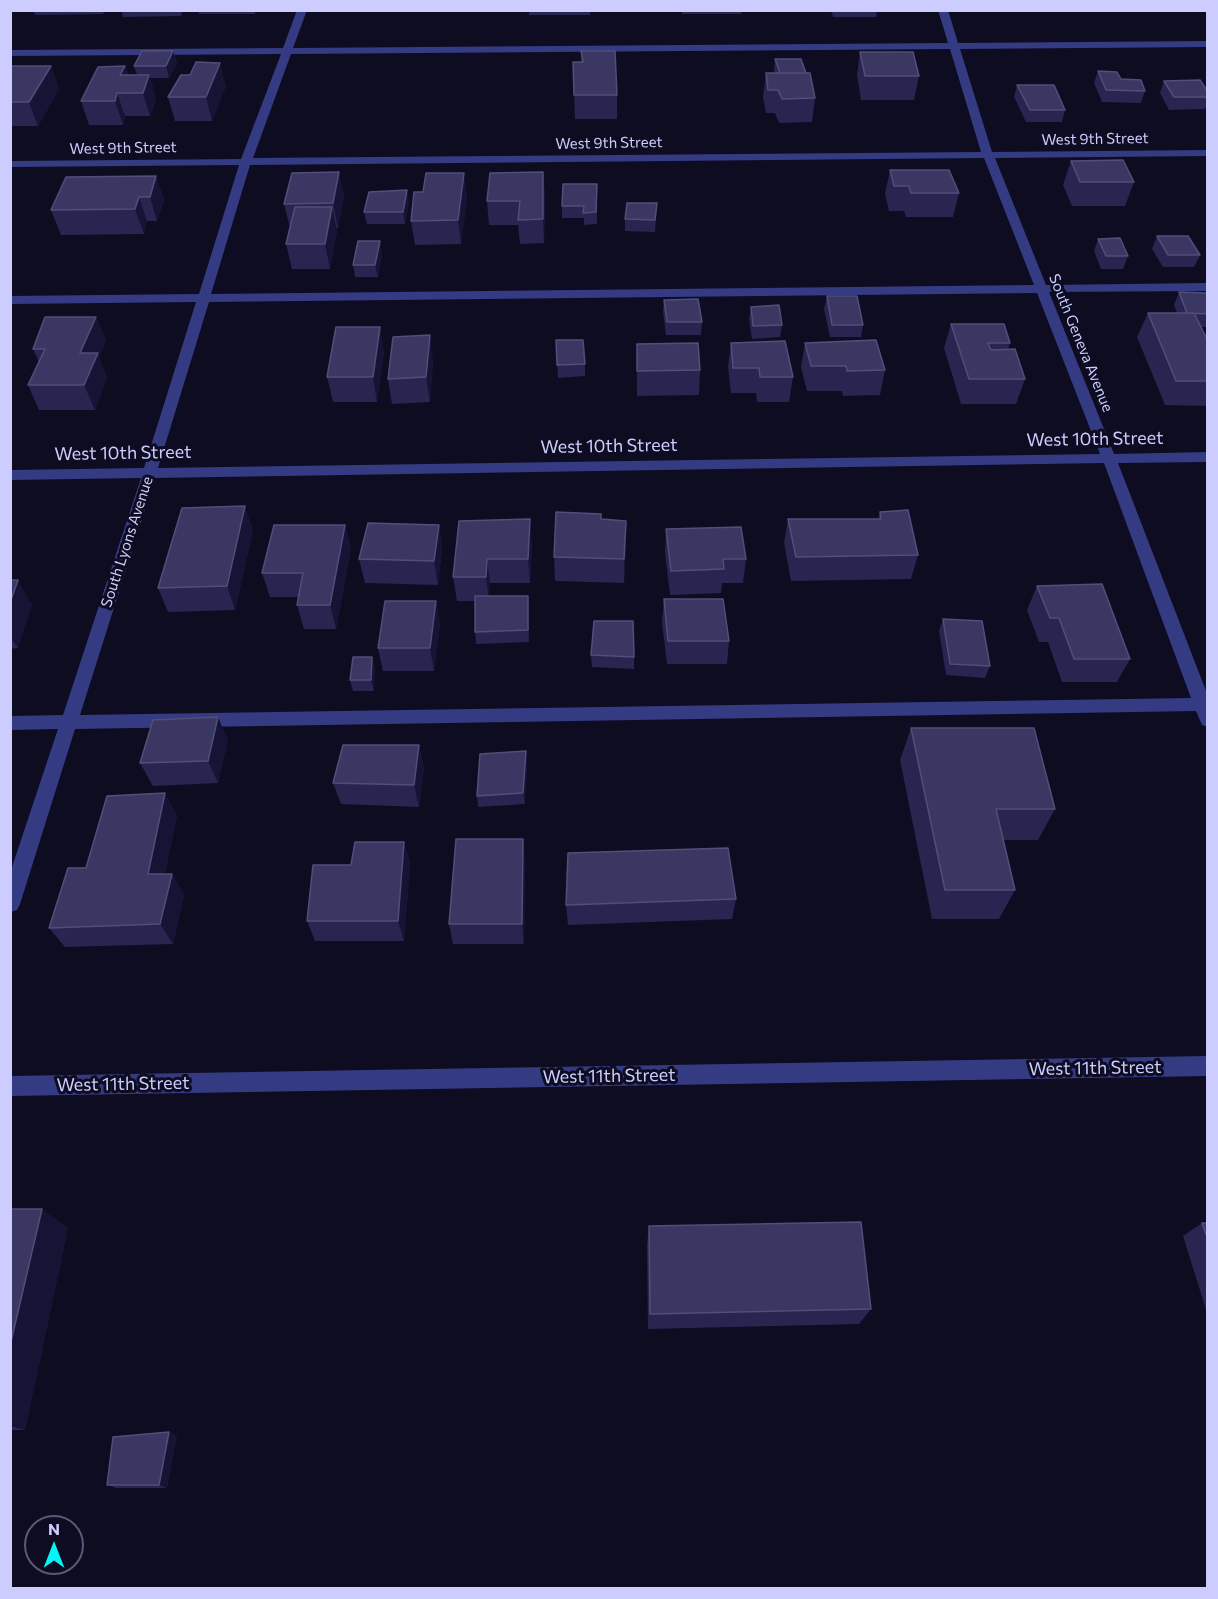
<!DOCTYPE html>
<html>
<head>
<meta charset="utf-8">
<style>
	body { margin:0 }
	#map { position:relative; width:1218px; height:1599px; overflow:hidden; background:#0d0c21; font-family:Commissioner,sans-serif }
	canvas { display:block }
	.frame { position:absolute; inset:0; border:12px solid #ccf; pointer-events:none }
	.north { position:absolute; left:24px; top:1515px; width:60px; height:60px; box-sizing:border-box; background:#0d0c21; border:2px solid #59597a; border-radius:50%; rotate:0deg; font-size:16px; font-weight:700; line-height:24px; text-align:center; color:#ccf }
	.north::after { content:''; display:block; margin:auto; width:21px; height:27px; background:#00f7f5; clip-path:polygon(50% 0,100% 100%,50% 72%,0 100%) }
</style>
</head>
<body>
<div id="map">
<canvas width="1218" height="1599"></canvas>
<div class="frame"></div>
<div class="north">N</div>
</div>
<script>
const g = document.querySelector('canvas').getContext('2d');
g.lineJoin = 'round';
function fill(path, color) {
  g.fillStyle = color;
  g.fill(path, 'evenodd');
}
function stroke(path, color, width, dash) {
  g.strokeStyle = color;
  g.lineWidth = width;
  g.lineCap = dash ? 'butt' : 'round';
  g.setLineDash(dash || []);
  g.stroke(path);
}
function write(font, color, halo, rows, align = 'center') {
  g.font = font + ' Commissioner,sans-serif';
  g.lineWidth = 6;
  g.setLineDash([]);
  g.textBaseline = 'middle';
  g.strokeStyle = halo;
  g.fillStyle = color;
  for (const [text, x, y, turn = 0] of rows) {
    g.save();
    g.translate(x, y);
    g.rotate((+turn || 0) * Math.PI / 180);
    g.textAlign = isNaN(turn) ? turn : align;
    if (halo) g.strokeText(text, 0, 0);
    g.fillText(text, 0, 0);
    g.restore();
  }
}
const minor = new Path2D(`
	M297 10H307L293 48 948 43 938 10H948L958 43 1208 41V47L960 49 992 152 1208 150V156L995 158 1046 285 1208 283V291L1049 292 1114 454 1208 452V462L1118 463 1208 696V727L1202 725 1196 711 75 729 20 904 17 910 10 912V873L58 729 10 730V716L63 715 141 478 10 480V470L144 468 196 302 10 304V296L199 294 239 165 10 167V161L241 159 281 54 10 56V50L283 48ZM950 49 981 152 253 158 291 54ZM984 158 1034 285 211 294 250 165ZM1037 293 1100 454 158 468 209 302ZM1104 463 1191 698 80 715 155 478Z
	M1208 1056V1076L10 1096V1076Z`);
const wall = new Path2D(`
	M33 10H105L103 14 35 15Z
	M121 10H183L181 16 123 17Z
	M198 10H256L255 14H199Z
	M529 10H590V15H529Z
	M608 10H665V12H608Z
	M682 10H742L741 14H682Z
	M831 10H877L876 17H833Z
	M173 51 177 63 169 78H150L156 99 150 116H125L123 125H89L81 101 125 66 128 75H137L134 66Z
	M581 51 617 95V119H575L573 62H581Z
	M860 52 919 76 914 100H861L857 75Z
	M775 59 815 98 812 122 779 123 775 113H766L763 97 766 73H775L774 71Z
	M51 66 59 89 38 126H10V69Z
	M1098 71 1121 79 1145 91 1141 103 1102 102 1094 83Z
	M1164 81 1208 92V103L1205 109 1169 110 1160 93Z
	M1017 85 1065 110 1062 122H1026L1014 97Z
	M226 86 212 121H175L168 97Z
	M1071 161 1134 182 1125 206H1072L1063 185Z
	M890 170 959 193 953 217H906L904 211H889L885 194Z
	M543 172 545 196 544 243 520 244 518 225H489L487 201Z
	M464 173 467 197 461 244 415 245 411 221Z
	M156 176 164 200 157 221H147L144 234 61 235 51 210Z
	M597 184V224L584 225V218H562V206Z
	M344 196 338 228H336L337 231 330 269H292L286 244 290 228 284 204Z
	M409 203 405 224H367L364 212Z
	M657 203 655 232 625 231V219Z
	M1157 236 1200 255 1194 267H1163L1152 249Z
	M1098 239 1128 256 1123 269H1101L1094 251Z
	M382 254 378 277H355L353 265Z
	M1179 292 1208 293V327H1200L1208 341V406L1165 405 1137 337 1148 313H1177L1174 305Z
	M827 296 863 325 861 337H830L824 309Z
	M664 300 702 322 701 335H666L663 312Z
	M751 307 782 325 780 337 752 339 749 319Z
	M96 317 106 341 99 357 107 378 95 410H39L28 385 39 362 33 349Z
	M951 324 1010 343 1008 349 1025 379 1016 404H961L944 348Z
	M556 340 585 364V376L558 378Z
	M731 343 793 377 789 402H757L756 393H731L728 367Z
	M805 343 885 370 880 395 843 396 842 391H807L801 367Z
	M637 344 700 370 699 395 637 396Z
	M384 351 377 402H333L327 377Z
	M433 360 430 402 392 404 388 379Z
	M880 512 918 555 911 579 791 581 784 543 788 519H878Z
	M601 519 626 545 624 583 555 581 554 557Z
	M459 521 532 543 530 583H490L489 596 528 608 529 642 476 644 475 632V601H457L453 577Z
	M345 525 351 549 336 629H304L297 605 298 597H270L262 573Z
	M439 525 442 549 438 585 365 583 359 559Z
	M666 529 746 559 743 583H722L721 593 670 595 665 553Z
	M253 530 235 610 168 612 158 588Z
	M10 580 32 604 18 648 10 649Z
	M1037 586 1130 659 1117 682H1062L1048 642H1039L1027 610Z
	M664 599 729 641 727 664H667L662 622Z
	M436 601 440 624 434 671H383L378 648Z
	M943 619 990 666 985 678 946 675 939 631Z
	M591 655 634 657V669L592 667Z
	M372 657 375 669 374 691H353L350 680Z
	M911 728 1055 809 1038 840H1003L1015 890 999 919H932L900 760Z
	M228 740 218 783 153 786 140 763Z
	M419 745 424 768 419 807 341 804 333 783Z
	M527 763 525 804 478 807 477 796Z
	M177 815 165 874H172L184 895 173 944 65 947 49 928 86 868Z
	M523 839 525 860 524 944H453L449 924Z
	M404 842 410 863 404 941H315L307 921 351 865Z
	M736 899 732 919 568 925 566 905Z
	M10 1209 68 1228 25 1430H10Z
	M1202 1223H1208V1316L1183 1236Z
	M649 1226 871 1309 859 1324 648 1329 647 1245Z
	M177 1435 167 1488H116L107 1485Z`);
const shadedWall = new Path2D(`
	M173 51 177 63 169 78 166 66Z
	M220 63 226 86 212 121 206 97Z
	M51 66 59 89 38 126 29 102Z
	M125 66 132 90 120 75Z
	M149 75 156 99 150 116 143 93Z
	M117 93 125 116 123 125 115 101Z
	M339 172 344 196 338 228 333 203Z
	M543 172 545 196 544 243 543 219Z
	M464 173 467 197 461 244 458 220Z
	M156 176 164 200 157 221 150 197Z
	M407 190 409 203 405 224 403 212Z
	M139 197 147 221 144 234 135 209Z
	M332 207 337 231 330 269 325 244Z
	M380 241 382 254 378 277 375 265Z
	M96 317 106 341 99 357 107 378 95 410 84 385 80 353Z
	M380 327 384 351 377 402 373 377Z
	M430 335 433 360 430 402 426 377Z
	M245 506 253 530 235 610 227 586Z
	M530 519 532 543 530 583 528 559Z
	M626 521V545L624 583V559Z
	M345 525 351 549 336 629 330 605Z
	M439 525 442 549 438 585 434 561Z
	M487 559 490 583 489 601 486 577Z
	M18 580 32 604 18 648 10 637V603Z
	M436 601 440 624 434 671 430 648Z
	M372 657 375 669 374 691 371 680Z
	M218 717 228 740 218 783 208 761Z
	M419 745 424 768 419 807 414 785Z
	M526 751 527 763 525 804 523 793Z
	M165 793 177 815 161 895 148 874Z
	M523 839 525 860 524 944 522 924Z
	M404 842 410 863 404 941 398 921Z
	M172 874 184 895 173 944 160 924Z
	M42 1209 68 1228 25 1430 10 1426V1346Z
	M169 1432 177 1435 167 1488 159 1485Z`);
const building = new Path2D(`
	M142 51H173L166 66H134Z
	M581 51H615L617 95H574L573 62H583Z
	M860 52H913L919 76H865Z
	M775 59H801L806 73H780Z
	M196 62 220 63 206 97H168L181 75H190Z
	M12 66H51L29 102H10V69Z
	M125 66 120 75H149L143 93H117L115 101H81L98 67Z
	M1098 71 1117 72 1121 79 1141 80 1145 91 1106 90Z
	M766 73H810L815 98 782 99 778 90H768Z
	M1200 80 1208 92V97H1174L1164 81Z
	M1017 85H1054L1065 110H1030Z
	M1123 160 1134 182H1080L1071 161Z
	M890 170H949L959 193H911L909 186H894Z
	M339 172 333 203 284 204 292 173Z
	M543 172V219L518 220 520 201H487L490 173Z
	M426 173H464L458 220 411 221 414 192H423Z
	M156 176 150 197H139L135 209 51 210 66 177Z
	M563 184H597L596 212 583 213 584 206H562Z
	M407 190 403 212H364L369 192Z
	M627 203H657L655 220 625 219Z
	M295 207H332L325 244H286Z
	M1157 236H1188L1200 255H1168Z
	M1120 238 1128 256H1106L1098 239Z
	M358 241H380L375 265H353Z
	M1179 292 1208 293V314L1187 313Z
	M827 296H857L863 325H832Z
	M698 299 702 322H667L664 300Z
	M779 305 782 325 753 326 751 307Z
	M1148 313H1194L1208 341V381H1176Z
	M45 317H96L80 353H98L84 385H28L45 349H33Z
	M951 324H1004L1010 343H988L991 350 1015 349 1025 379H969Z
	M336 327H380L373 377H327Z
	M430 335 426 377 388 379 393 337Z
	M556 340H583L585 364 557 365Z
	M876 340 885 370 847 371 846 366H811L805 343Z
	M785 341 793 377H760L759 368H733L731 343Z
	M698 343 700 370 637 371V344Z
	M245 506 227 586 158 588 182 508Z
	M908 510 918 555 796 557 788 519H881L880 512Z
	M556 512 601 514V519L626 521 624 559 554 557Z
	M530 519 528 559H487L486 577H453L459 521Z
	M368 523 439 525 434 561 359 559Z
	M274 525H345L330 605H297L303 573H262Z
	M741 527 746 559H723L724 569 671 571 666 529Z
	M10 580H18L10 603Z
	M1102 584 1130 659H1074L1059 618H1050L1037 586Z
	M475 596H528V630L475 632Z
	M664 599H723L729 641H668Z
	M385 601H436L430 648H378Z
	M943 619 982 621 990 666 950 664Z
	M594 621H633L634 657 591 655Z
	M353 657H372L371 680H350Z
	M218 717 208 761 140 763 153 720Z
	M911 728H1034L1055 809H996L1015 890H945Z
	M343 745H419L414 785 333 783Z
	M526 751 523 793 477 796 480 754Z
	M165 793 148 874H172L160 924 49 928 68 868H86L107 796Z
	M456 839H523L522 924H449Z
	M355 842H404L398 921H307L313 865H351Z
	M728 848 736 899 566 905 568 853Z
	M10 1209H42L10 1346Z
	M861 1222 871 1309 650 1314 649 1226Z
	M1202 1223H1208V1240Z
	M169 1432 159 1485H107L113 1437Z`);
const farStreetnames = [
	["West 9th Street",1095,139,-1],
	["West 9th Street",609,143,-1],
	["West 9th Street",123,148,-1],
	["South Geneva Avenue",1081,343,68],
	["South Lyons Avenue",127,542,-72]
];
const streetNames = [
	["West 10th Street",1095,439,-1],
	["West 10th Street",609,446,-1],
	["West 10th Street",123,453,-1],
	["West 11th Street",1095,1068,-1],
	["West 11th Street",609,1076,-1],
	["West 11th Street",123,1084,-1]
];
fill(minor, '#353b82');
fill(wall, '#282550');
fill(shadedWall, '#161335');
fill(building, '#3a3763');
stroke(building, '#514e7b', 1.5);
write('15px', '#ccf', '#0d0c21', farStreetnames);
write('18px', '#ccf', '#0d0c21', streetNames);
</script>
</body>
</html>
